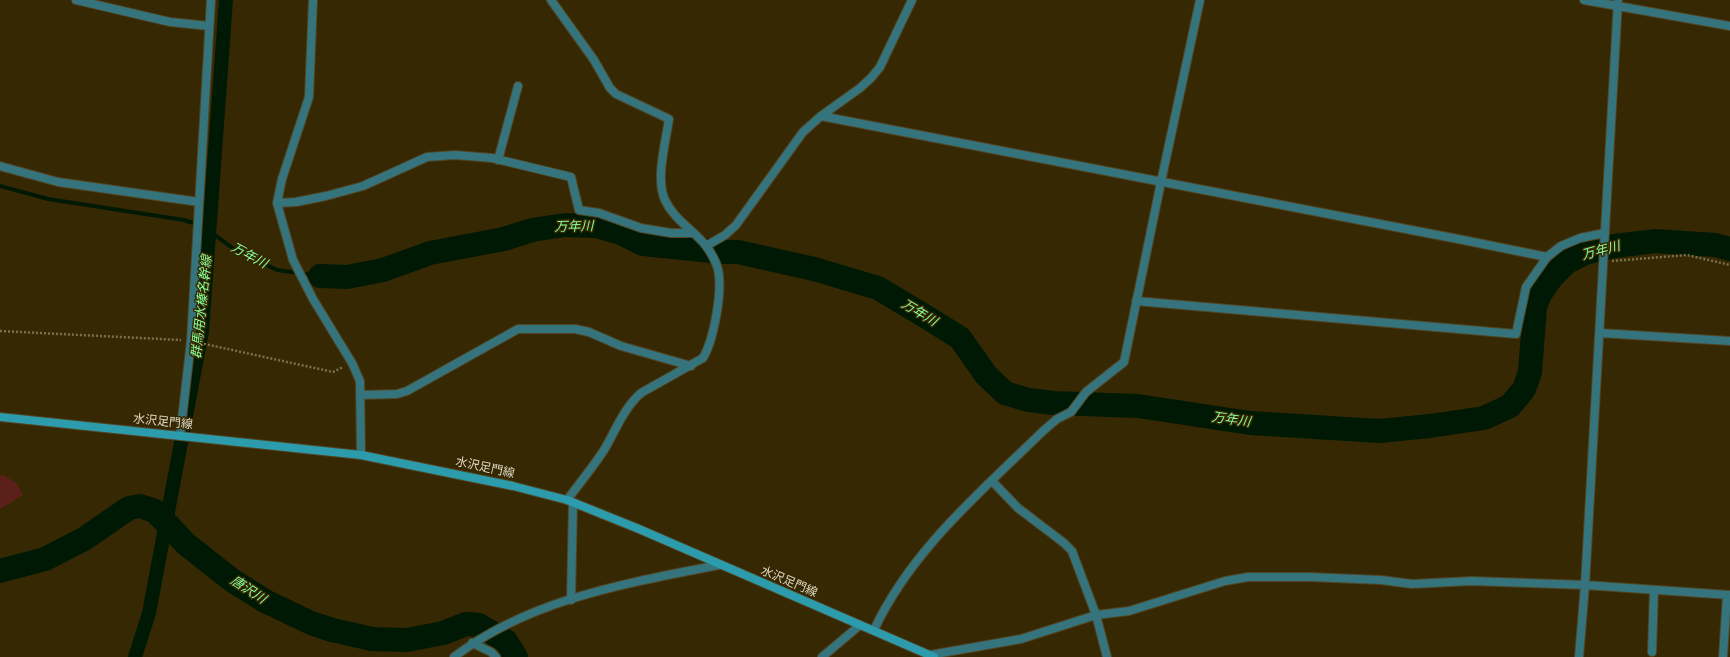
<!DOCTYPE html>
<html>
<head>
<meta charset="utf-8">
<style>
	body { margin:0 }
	canvas { display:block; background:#362802 }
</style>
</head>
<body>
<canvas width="1730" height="657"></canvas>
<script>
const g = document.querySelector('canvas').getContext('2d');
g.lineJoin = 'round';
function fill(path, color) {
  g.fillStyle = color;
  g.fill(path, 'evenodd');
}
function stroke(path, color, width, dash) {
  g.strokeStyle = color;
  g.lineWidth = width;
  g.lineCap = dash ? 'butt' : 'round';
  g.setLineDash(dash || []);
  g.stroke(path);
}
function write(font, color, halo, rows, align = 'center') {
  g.font = font + ' "Noto Sans","Noto Sans JP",sans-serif';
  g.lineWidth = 3;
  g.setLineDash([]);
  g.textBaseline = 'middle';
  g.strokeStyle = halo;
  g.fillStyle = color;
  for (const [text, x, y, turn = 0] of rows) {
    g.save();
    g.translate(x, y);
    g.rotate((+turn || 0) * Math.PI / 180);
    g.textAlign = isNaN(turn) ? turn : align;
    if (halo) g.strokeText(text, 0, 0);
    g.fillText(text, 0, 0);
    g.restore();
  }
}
const green = new Path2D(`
	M4 475 18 485 23 495 0 509V476Z`);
const stream = new Path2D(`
	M0 186 48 199 184 220 203 226 235 250 277 270 320 276`);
const canal = new Path2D(`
	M135 657 149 613 202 331 226 0`);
const river = new Path2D(`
	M320 276 347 277 383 270 430 253 504 239 532 230 565 225 596 226 621 233 643 244 721 252H738L814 269 878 288 928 318 960 338 986 375 1005 393 1028 400 1053 403 1138 406 1250 423 1379 431 1430 426 1484 418 1510 406 1524 389 1530 372 1535 307 1540 294 1552 277 1567 262 1585 253 1614 246 1656 241 1715 245 1730 249
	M0 571 45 559 84 539 129 508 140 506 155 511 186 544 233 581 265 601 311 623 332 630 372 639 407 640 443 633 466 624 479 625 506 641 516 657`);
const path = new Path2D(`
	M1612 261 1687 255 1730 265
	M0 331 181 340
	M200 343 333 372 343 367`);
const street = new Path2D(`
	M76 0 170 22 209 26
	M313 0 309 97 282 179 277 203 293 260 313 299 352 363 360 381 361 455
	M551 0 594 60 610 88 616 94 669 119C666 141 655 179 665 200 674 220 694 230 707 247 711 253 715 260 717 266 724 287 714 339 703 358L641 393C623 409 616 430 604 450 593 467 579 484 567 500
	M1584 0 1730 26
	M821 116 1463 240 1547 257
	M498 160 518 86
	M0 166 58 182 199 202
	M277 203 296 202 326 196 363 186 427 157 455 155 492 158 571 177 579 210 599 213 641 228 671 233H692
	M706 246 725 235 736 225 803 132 821 116 860 88 871 78 880 67 912 0
	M1136 301 1516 334 1526 287 1547 257 1561 246 1580 238 1605 233
	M1600 333 1730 341
	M361 395 397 394 407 391 518 329H575L589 332 621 346 691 366
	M180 436 191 341 211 0
	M992 481 1018 508 1064 543 1072 551 1096 615 1107 657
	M571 600 573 503
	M874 630C911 550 982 491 1043 431L1057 419 1071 412 1086 392 1124 362 1161 182 1200 0
	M472 643 491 652 496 657
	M1652 652 1654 590
	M930 655 1021 639 1096 615 1129 611 1225 581 1248 577H1310L1381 580 1412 584 1472 581 1585 585 1730 595
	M454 657C530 599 627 583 719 565
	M822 657 860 625
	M1579 657 1585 585 1618 0
	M1723 657 1727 595`);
const secondary = new Path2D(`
	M0 417 361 455 513 486 567 500 639 529 934 657`);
const streetNames = [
	["水沢足門線",163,422,6],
	["水沢足門線",485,468,12],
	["水沢足門線",789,582,23]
];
const waterNames = [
	["万年川",574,227,-1],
	["万年川",1601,251,-15],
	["万年川",249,256,28],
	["群馬用水榛名幹線",202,307,-84],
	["万年川",919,313,31],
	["万年川",1231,420,8],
	["唐沢川",248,590,33]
];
fill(green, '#5b201a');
stroke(stream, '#001904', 4);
stroke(canal, '#001904', 14);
stroke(river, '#001904', 24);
stroke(street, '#514421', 10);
stroke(secondary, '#514421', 10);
stroke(path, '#7a6f50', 2.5, [2, 2]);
stroke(street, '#35737d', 8);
stroke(secondary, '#2c9cac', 8);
write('12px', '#ded6c2', '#362802', streetNames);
write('italic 13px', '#84ff9c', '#362802', waterNames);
</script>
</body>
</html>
